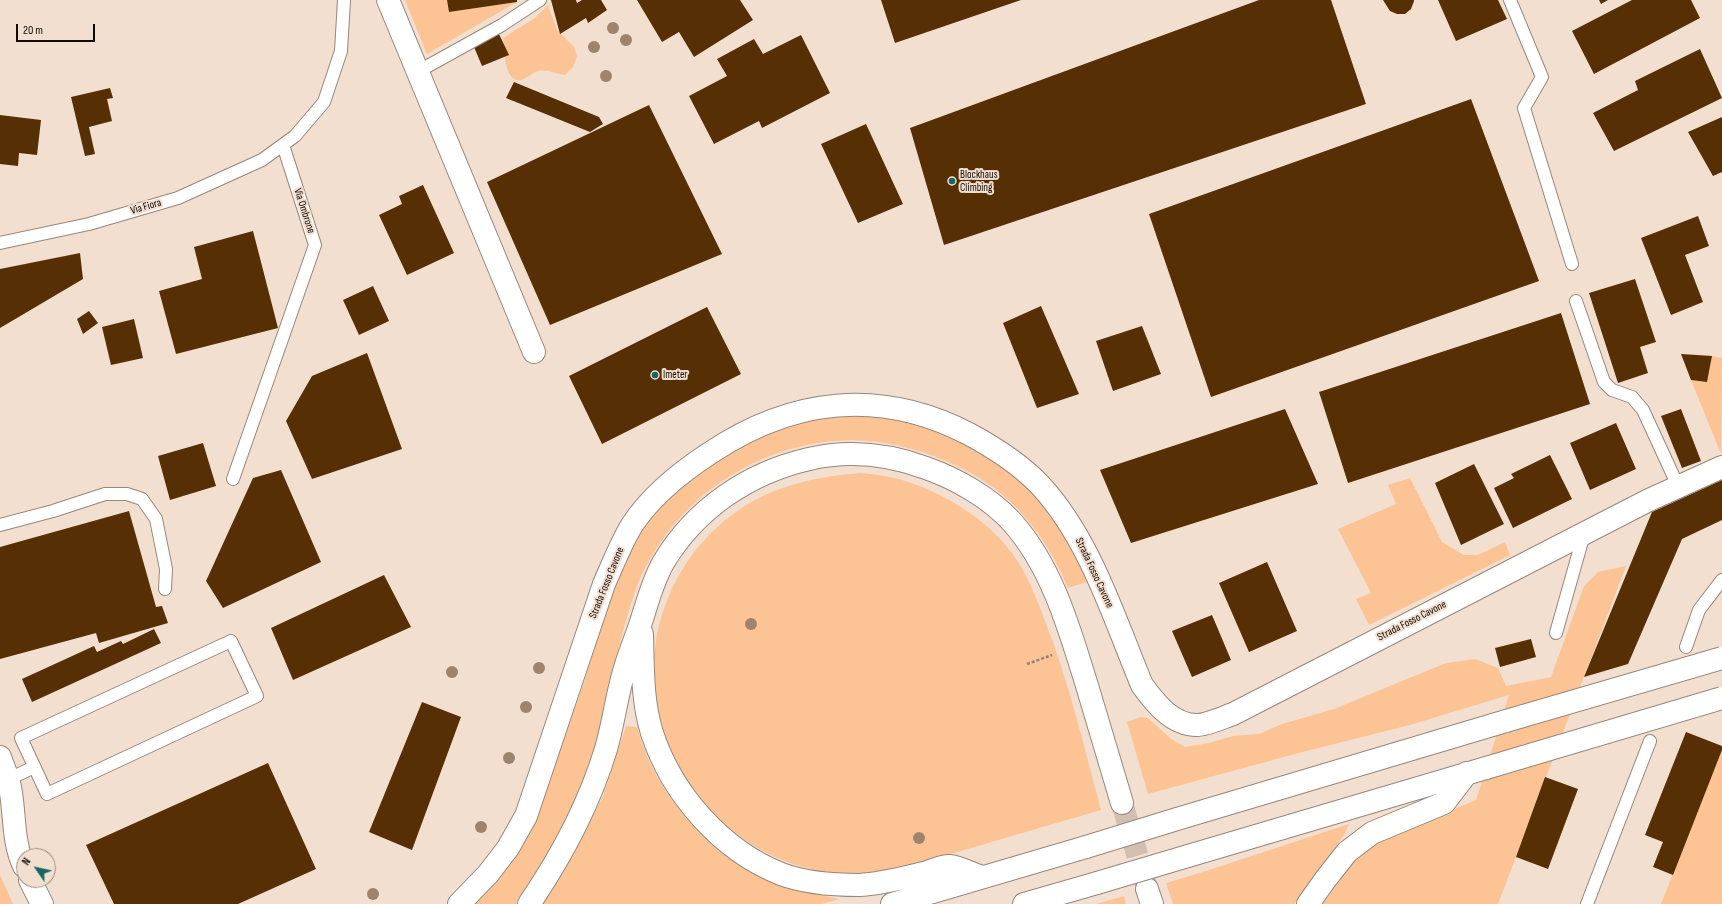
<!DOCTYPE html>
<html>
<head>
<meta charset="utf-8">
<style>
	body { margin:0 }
	#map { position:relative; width:1722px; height:904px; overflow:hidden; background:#f3dfd0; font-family:"Sofia Sans Condensed",sans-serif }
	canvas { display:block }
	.north { position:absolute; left:16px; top:848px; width:40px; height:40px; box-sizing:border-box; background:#f3dfd0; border:1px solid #998a7f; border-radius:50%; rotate:304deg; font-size:11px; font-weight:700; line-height:16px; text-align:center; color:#110b06 }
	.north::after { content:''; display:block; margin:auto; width:14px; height:18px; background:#176565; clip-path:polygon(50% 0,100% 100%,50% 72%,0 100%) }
	.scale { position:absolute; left:16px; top:24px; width:79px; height:18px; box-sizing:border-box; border:2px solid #110b06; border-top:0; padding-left:5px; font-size:12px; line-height:14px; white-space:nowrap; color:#110b06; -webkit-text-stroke:3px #f3dfd0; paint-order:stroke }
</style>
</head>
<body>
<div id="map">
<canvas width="1722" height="904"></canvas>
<div class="north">N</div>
<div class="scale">20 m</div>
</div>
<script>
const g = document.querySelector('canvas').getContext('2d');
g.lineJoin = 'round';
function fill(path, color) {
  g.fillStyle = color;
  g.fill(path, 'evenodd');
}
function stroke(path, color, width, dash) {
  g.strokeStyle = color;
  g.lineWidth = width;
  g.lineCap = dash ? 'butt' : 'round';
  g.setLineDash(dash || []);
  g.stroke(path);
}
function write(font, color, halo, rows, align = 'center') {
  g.font = font + ' "Sofia Sans Condensed",sans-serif';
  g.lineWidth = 4;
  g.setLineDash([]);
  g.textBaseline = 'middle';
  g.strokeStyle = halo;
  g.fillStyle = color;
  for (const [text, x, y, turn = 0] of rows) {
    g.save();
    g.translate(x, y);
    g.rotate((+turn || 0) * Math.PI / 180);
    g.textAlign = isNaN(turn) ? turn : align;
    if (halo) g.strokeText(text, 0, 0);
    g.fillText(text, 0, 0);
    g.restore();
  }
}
const green = new Path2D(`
	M405 0H447L449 12 517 2 427 54Z
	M548 5 557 30 574 47 577 56 573 67 565 75C556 74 547 69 538 71 532 73 526 79 521 80 504 83 504 49 503 38L535 18Z
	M1712 356 1722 358 1721 454 1691 380 1707 382Z
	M862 411 936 427 1017 473 1057 519 1089 581 1068 588C1037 512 984 467 904 447 793 418 671 487 634 595 622 629 615 665 607 700 603 716 601 733 596 748 578 804 550 857 516 904H470L478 898 533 827 584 683 612 590 633 537 655 506 720 453 792 422Z
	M861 473C873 474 887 476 899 479 941 491 986 518 1012 553 1027 573 1036 597 1045 621 1069 682 1084 746 1101 810L913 865C880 872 849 877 816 870 762 860 712 822 684 775 674 758 665 740 660 721 639 644 670 558 736 512 772 486 817 476 861 473Z
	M1410 478 1442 542 1464 555H1478L1505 542 1510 555 1369 625 1356 599 1371 593 1338 529 1396 504 1388 485Z
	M1626 566 1498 904H1323L1356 858 1375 842 1476 800 1509 695 1410 725 1295 754 1148 794 1127 722 1141 717 1148 718 1170 738 1185 747 1209 743 1233 736 1259 734 1282 724 1334 709 1446 663 1475 659 1498 668 1506 686 1551 677 1584 586 1598 572Z
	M626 726 637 727C642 742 647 759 655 773 682 820 721 863 773 882 795 890 817 894 839 899L822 904H542L577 847 603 796Z
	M1722 750V904H1661Z
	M1349 824 1344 835 1294 904H1173L1166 883 1206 871Z
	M0 875 13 904H0Z
	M1124 896 1126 904H1096Z`);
const building = new Path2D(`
	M447 0H517V2L449 12Z
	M551 0H576L577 3 582 0H601L607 10 588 23 586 18 560 34Z
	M637 0H740L753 20 694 57 679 32 662 42Z
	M881 0H1021L895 43Z
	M1259 0H1331L1366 104 944 245 910 128Z
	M1383 0H1414V1L1411 9 1405 14H1397L1390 11Z
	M1438 0H1498L1507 19 1456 41Z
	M1599 0H1608L1601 4Z
	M1632 0H1691L1700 18 1594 74 1572 31Z
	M498 32 509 55 482 66 474 47Z
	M801 35 830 93 762 128 759 121 714 144 689 96 727 76 717 59 754 39 763 54Z
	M1700 49 1722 98 1614 151 1593 113 1638 90 1635 81Z
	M514 82 599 117 603 124 590 132 506 98Z
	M110 88 113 98 107 99 112 121 89 127 95 154 85 156 71 97Z
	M1471 99 1539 281 1211 397 1149 214Z
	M649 105 722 254 550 325 487 182Z
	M0 115 41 120 37 155 19 153 18 166 0 164Z
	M1722 117V172L1713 176 1688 132Z
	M866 124 903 204 858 223 821 144Z
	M423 185 454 253 407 275 379 215 402 204 399 196Z
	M1698 216 1709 246 1685 255 1703 302 1671 315 1641 238Z
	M253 231 278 328 176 354 159 291 202 279 194 247Z
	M80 253 83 279 0 328V269Z
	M1635 279 1656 342 1640 347 1648 373 1618 383 1589 293Z
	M373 286 389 321 359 335 343 300Z
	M1041 306 1079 394 1037 408 1003 323Z
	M707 307 741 374 602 444 569 376Z
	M89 311 98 323 83 334 77 319Z
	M1561 313 1590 404 1348 483 1319 392Z
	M134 319 143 358 111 365 102 327Z
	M1142 326 1161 374 1113 391 1096 341Z
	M367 353 402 449 312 479 286 421 312 376Z
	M1681 354 1712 356 1707 382 1691 380Z
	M1285 409 1318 484 1131 543 1100 470Z
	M1681 409 1701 461 1682 468 1661 416Z
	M1616 423 1636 469 1590 490 1570 443Z
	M203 443 216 486 170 500 158 456Z
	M1550 455 1572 499 1513 528 1494 488 1514 478 1511 474Z
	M1474 464 1504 524 1461 545 1435 483Z
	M281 470 321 562 223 608 206 581 253 478Z
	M1722 480V520L1682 539 1628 664 1584 677 1652 512Z
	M129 511 156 607 162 606 168 623 99 643 96 633 0 659V547Z
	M1267 562 1297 631 1249 652 1219 583Z
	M384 575 411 627 293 680 271 628Z
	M1212 615 1231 660 1192 677 1172 631Z
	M154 629 161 643 32 702 22 679 94 646 97 652 121 641 123 644Z
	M1531 639 1536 657 1500 667 1495 648Z
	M422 702 461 717 412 850 369 832Z
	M1686 732 1722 746V750L1673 875 1653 867 1663 842 1645 835Z
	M268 763 316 869 238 904H114L86 845Z
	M1545 777 1578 789 1548 869 1516 857Z`);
const trunkTunnel = new Path2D(`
	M1122 803 1147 888`);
const path = new Path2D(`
	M1027 664 1052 655`);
const service = new Path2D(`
	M1510 0 1542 77 1524 108 1572 264
	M417 72 502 25 540 0
	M0 243 89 224 178 198 262 160 295 136 324 102 341 51 344 0
	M1576 301 1604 382 1612 390 1632 397 1643 410 1678 486
	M233 479 315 245 283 145
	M0 525 53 511 105 494H127L142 499 156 519 166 569 165 589
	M1556 633 1584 534
	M231 641 257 696 47 794 21 738Z
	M1686 647 1699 610 1722 580
	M7 780 34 767
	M1587 904 1650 741`);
const minor = new Path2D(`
	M388 0 534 352
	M0 757C4 769 10 781 11 793 15 818 13 843 24 866
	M30 880 42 904
	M459 904 488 874 508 848 526 816 604 584C613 564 621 543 632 525 651 496 681 472 710 453 792 398 880 388 969 434 995 448 1020 464 1040 485 1090 539 1114 618 1142 685 1155 703 1172 725 1197 725 1207 725 1224 717 1233 714L1649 500 1722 467`);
const trunk = new Path2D(`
	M642 634C643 668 642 701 652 733 672 794 721 850 781 874 805 883 834 885 859 885 881 884 903 878 924 873 931 871 943 865 950 866 960 867 972 874 982 877
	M1177 819 1506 721
	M1188 856 1486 768
	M1147 889 1152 904
	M529 904C561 857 589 805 606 749 613 725 616 700 623 675 628 656 636 638 642 619 648 600 653 581 663 563 695 509 748 473 809 459 848 450 888 454 926 468 957 479 990 498 1012 522 1053 568 1070 631 1088 689 1099 727 1111 765 1122 803
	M892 904 1086 847
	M1024 904 1097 883
	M1308 904 1325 880 1347 852 1372 833 1444 803 1467 773`);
const trunkBridge = new Path2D(`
	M1506 721 1722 658
	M1486 768 1722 698
	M1086 847 1177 819
	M1097 883 1188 856`);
const trees = [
	[613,28],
	[626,40],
	[594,47],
	[606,76],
	[751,624],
	[539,668],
	[452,672],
	[526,707],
	[509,758],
	[481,827],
	[919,838],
	[373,894]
];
const markers = [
	[952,181,4,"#176565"],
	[655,375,4,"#176565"]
];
const poiNames = [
	["Blockhaus",960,175],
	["Climbing",960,188],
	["Imeter",663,375]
];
const streetNames = [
	["Via Fiora",146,207,-16],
	["Via Ombrone",304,211,72],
	["Strada Fosso Cavone",1094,573,65],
	["Strada Fosso Cavone",607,583,-68],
	["Strada Fosso Cavone",1412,621,-27]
];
fill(green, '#fcc494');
fill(building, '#562f04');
stroke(trunkTunnel, '#d1bfb2', 22, [22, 11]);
stroke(service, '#988678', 14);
stroke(minor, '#988678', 24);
stroke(trunk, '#988678', 24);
stroke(path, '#918378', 2.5, [3, 2]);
stroke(service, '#fff', 12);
stroke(minor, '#fff', 22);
stroke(trunk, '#fff', 22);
stroke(trunkBridge, '#988678', 24, []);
stroke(trunkBridge, '#fff', 22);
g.fillStyle = '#9f846d';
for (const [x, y] of trees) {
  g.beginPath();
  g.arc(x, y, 6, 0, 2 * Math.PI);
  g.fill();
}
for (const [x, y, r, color] of markers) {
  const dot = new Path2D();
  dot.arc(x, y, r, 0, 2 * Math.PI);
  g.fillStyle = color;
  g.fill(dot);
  stroke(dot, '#f3dfd0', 1.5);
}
write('11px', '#110b06', '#f3dfd0', poiNames, 'left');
write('11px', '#110b06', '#f3dfd0', streetNames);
</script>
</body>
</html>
